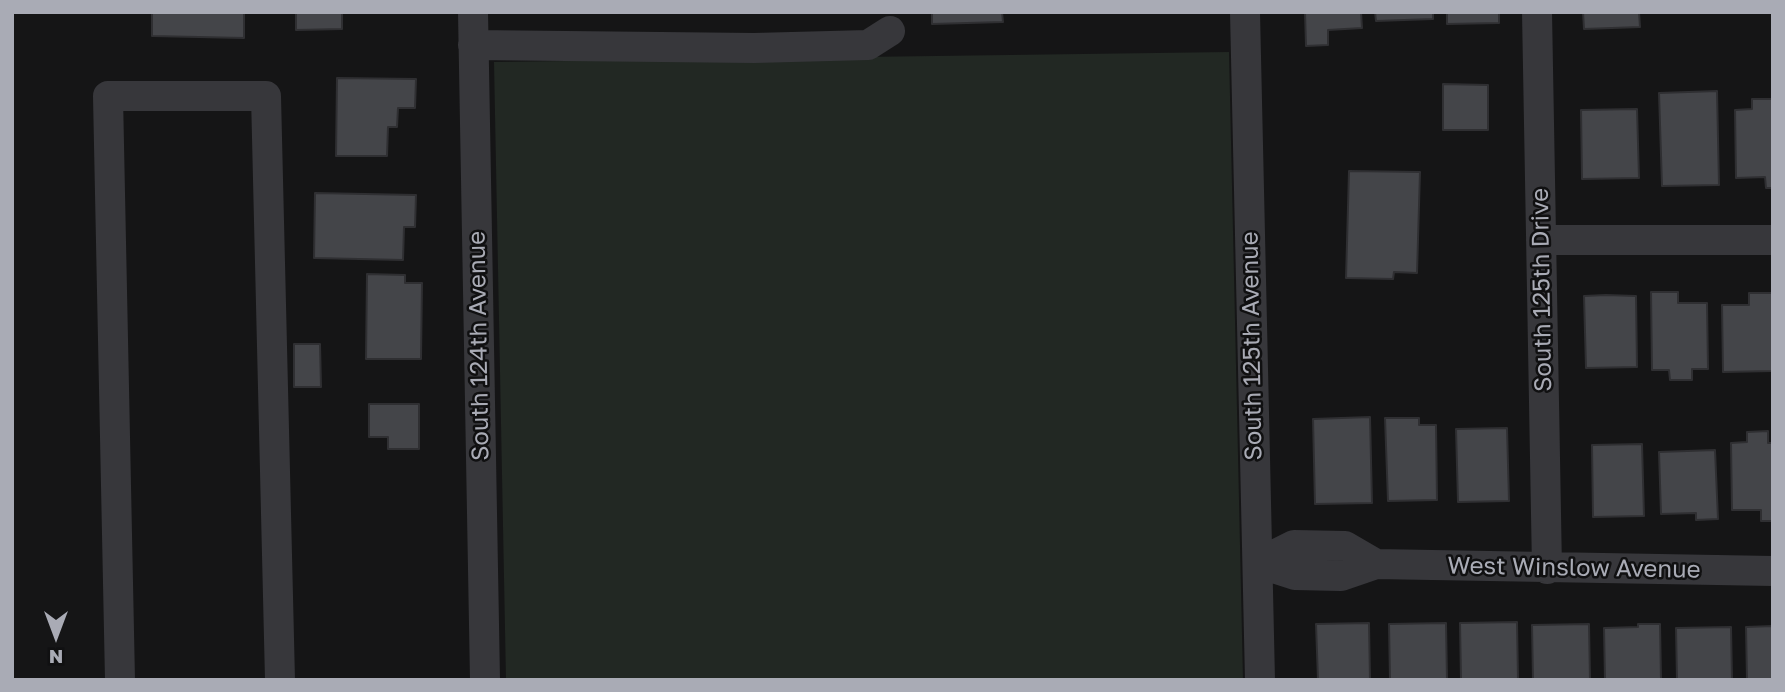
<!DOCTYPE html>
<html>
<head>
<meta charset="utf-8">
<style>
	body { margin:0 }
	#map { position:relative; width:1785px; height:692px; overflow:hidden; background:#151516; font-family:"Golos Text",sans-serif }
	canvas { display:block }
	.frame { position:absolute; inset:0; border:14px solid #a9abb5; pointer-events:none }
	.north { position:absolute; left:21px; top:601px; width:70px; height:70px; -webkit-text-stroke:5px #101011; paint-order:stroke; rotate:180deg; font-size:19px; font-weight:700; line-height:28px; text-align:center; color:#a9abb5 }
	.north::after { content:''; display:block; margin:auto; width:24px; height:32px; background:#a9abb5; clip-path:polygon(50% 0,100% 100%,50% 72%,0 100%) }
</style>
</head>
<body>
<div id="map">
<canvas width="1785" height="692"></canvas>
<div class="frame"></div>
<div class="north">N</div>
</div>
<script>
const g = document.querySelector('canvas').getContext('2d');
g.lineJoin = 'round';
function fill(path, color) {
  g.fillStyle = color;
  g.fill(path, 'evenodd');
}
function stroke(path, color, width, dash) {
  g.strokeStyle = color;
  g.lineWidth = width;
  g.lineCap = dash ? 'butt' : 'round';
  g.setLineDash(dash || []);
  g.stroke(path);
}
function write(font, color, halo, rows, align = 'center') {
  g.font = font + ' "Golos Text",sans-serif';
  g.lineWidth = 5;
  g.setLineDash([]);
  g.textBaseline = 'middle';
  g.strokeStyle = halo;
  g.fillStyle = color;
  for (const [text, x, y, turn = 0] of rows) {
    g.save();
    g.translate(x, y);
    g.rotate((+turn || 0) * Math.PI / 180);
    g.textAlign = isNaN(turn) ? turn : align;
    if (halo) g.strokeText(text, 0, 0);
    g.fillText(text, 0, 0);
    g.restore();
  }
}
const green = new Path2D(`
	M1229 52 1243 680H506L494 62Z`);
const building = new Path2D(`
	M152 12H244V38L152 36Z
	M296 12H342V29L296 30Z
	M932 12H1002L1003 22 932 24Z
	M1305 12H1361L1362 28 1328 30V45L1306 46Z
	M1375 12H1433V19L1376 21Z
	M1447 12H1499V23L1447 24Z
	M1583 12H1639L1640 27 1584 29Z
	M337 78 416 79 415 108H398L397 127H388L387 156H336Z
	M1443 84 1488 85V130H1443Z
	M1717 91 1719 185 1662 186 1659 93Z
	M1752 99H1773V188H1766L1765 177 1736 178 1735 110 1752 109Z
	M1637 109 1639 178 1582 179 1581 110Z
	M1349 171 1420 172 1417 273 1394 272 1393 279 1346 278Z
	M315 193 416 195 415 227H404L403 260 314 258Z
	M367 274 405 275V283H422L421 359H366Z
	M1651 292H1678V303H1707L1708 369H1692V380H1670L1669 370H1652Z
	M1749 293H1773V371L1723 372 1722 305H1749Z
	M1606 295 1636 296 1637 367 1586 368 1584 296Z
	M294 344H320L321 387H294Z
	M369 404H419V449H388V437H369Z
	M1370 417 1372 503 1315 504 1313 419Z
	M1385 418H1419V425H1436L1437 500 1388 501Z
	M1507 428 1509 501 1458 502 1456 429Z
	M1768 431V443H1773V521H1761V510H1732L1731 443 1747 442V432Z
	M1642 444 1644 516 1593 517 1592 445Z
	M1715 450 1718 519 1696 520V513L1661 514 1659 452Z
	M1517 622 1518 680H1461L1460 623Z
	M1369 623 1370 680H1318L1316 624Z
	M1446 623 1447 680H1390L1389 624Z
	M1589 624 1590 680H1533L1532 625Z
	M1638 624H1660L1661 680H1605L1604 628 1638 627Z
	M1773 626V680H1747L1746 627Z
	M1731 627 1732 680H1677L1676 628Z`);
const minor = new Path2D(`
	M473 12 485 680
	M1245 12 1260 680
	M1537 12 1547 569
	M473 45 754 48 868 45 890 31
	M1541 240H1773
	M1258 563 1295 575 1341 576 1376 564 1773 571
	M1258 563 1294 545 1345 546 1376 564
	M120 680 108 96H266L280 680`);
const streetNames = [
	["South 125th Drive",1542,290,-91],
	["South 124th Avenue",479,346,-91],
	["South 125th Avenue",1252,346,-91],
	["West Winslow Avenue",1574,568,1]
];
fill(green, '#222823');
fill(building, '#444549');
stroke(building, '#2f2f32', 2);
stroke(minor, '#37373b', 30);
write('24px', '#a9abb5', '#101011', streetNames);
</script>
</body>
</html>
